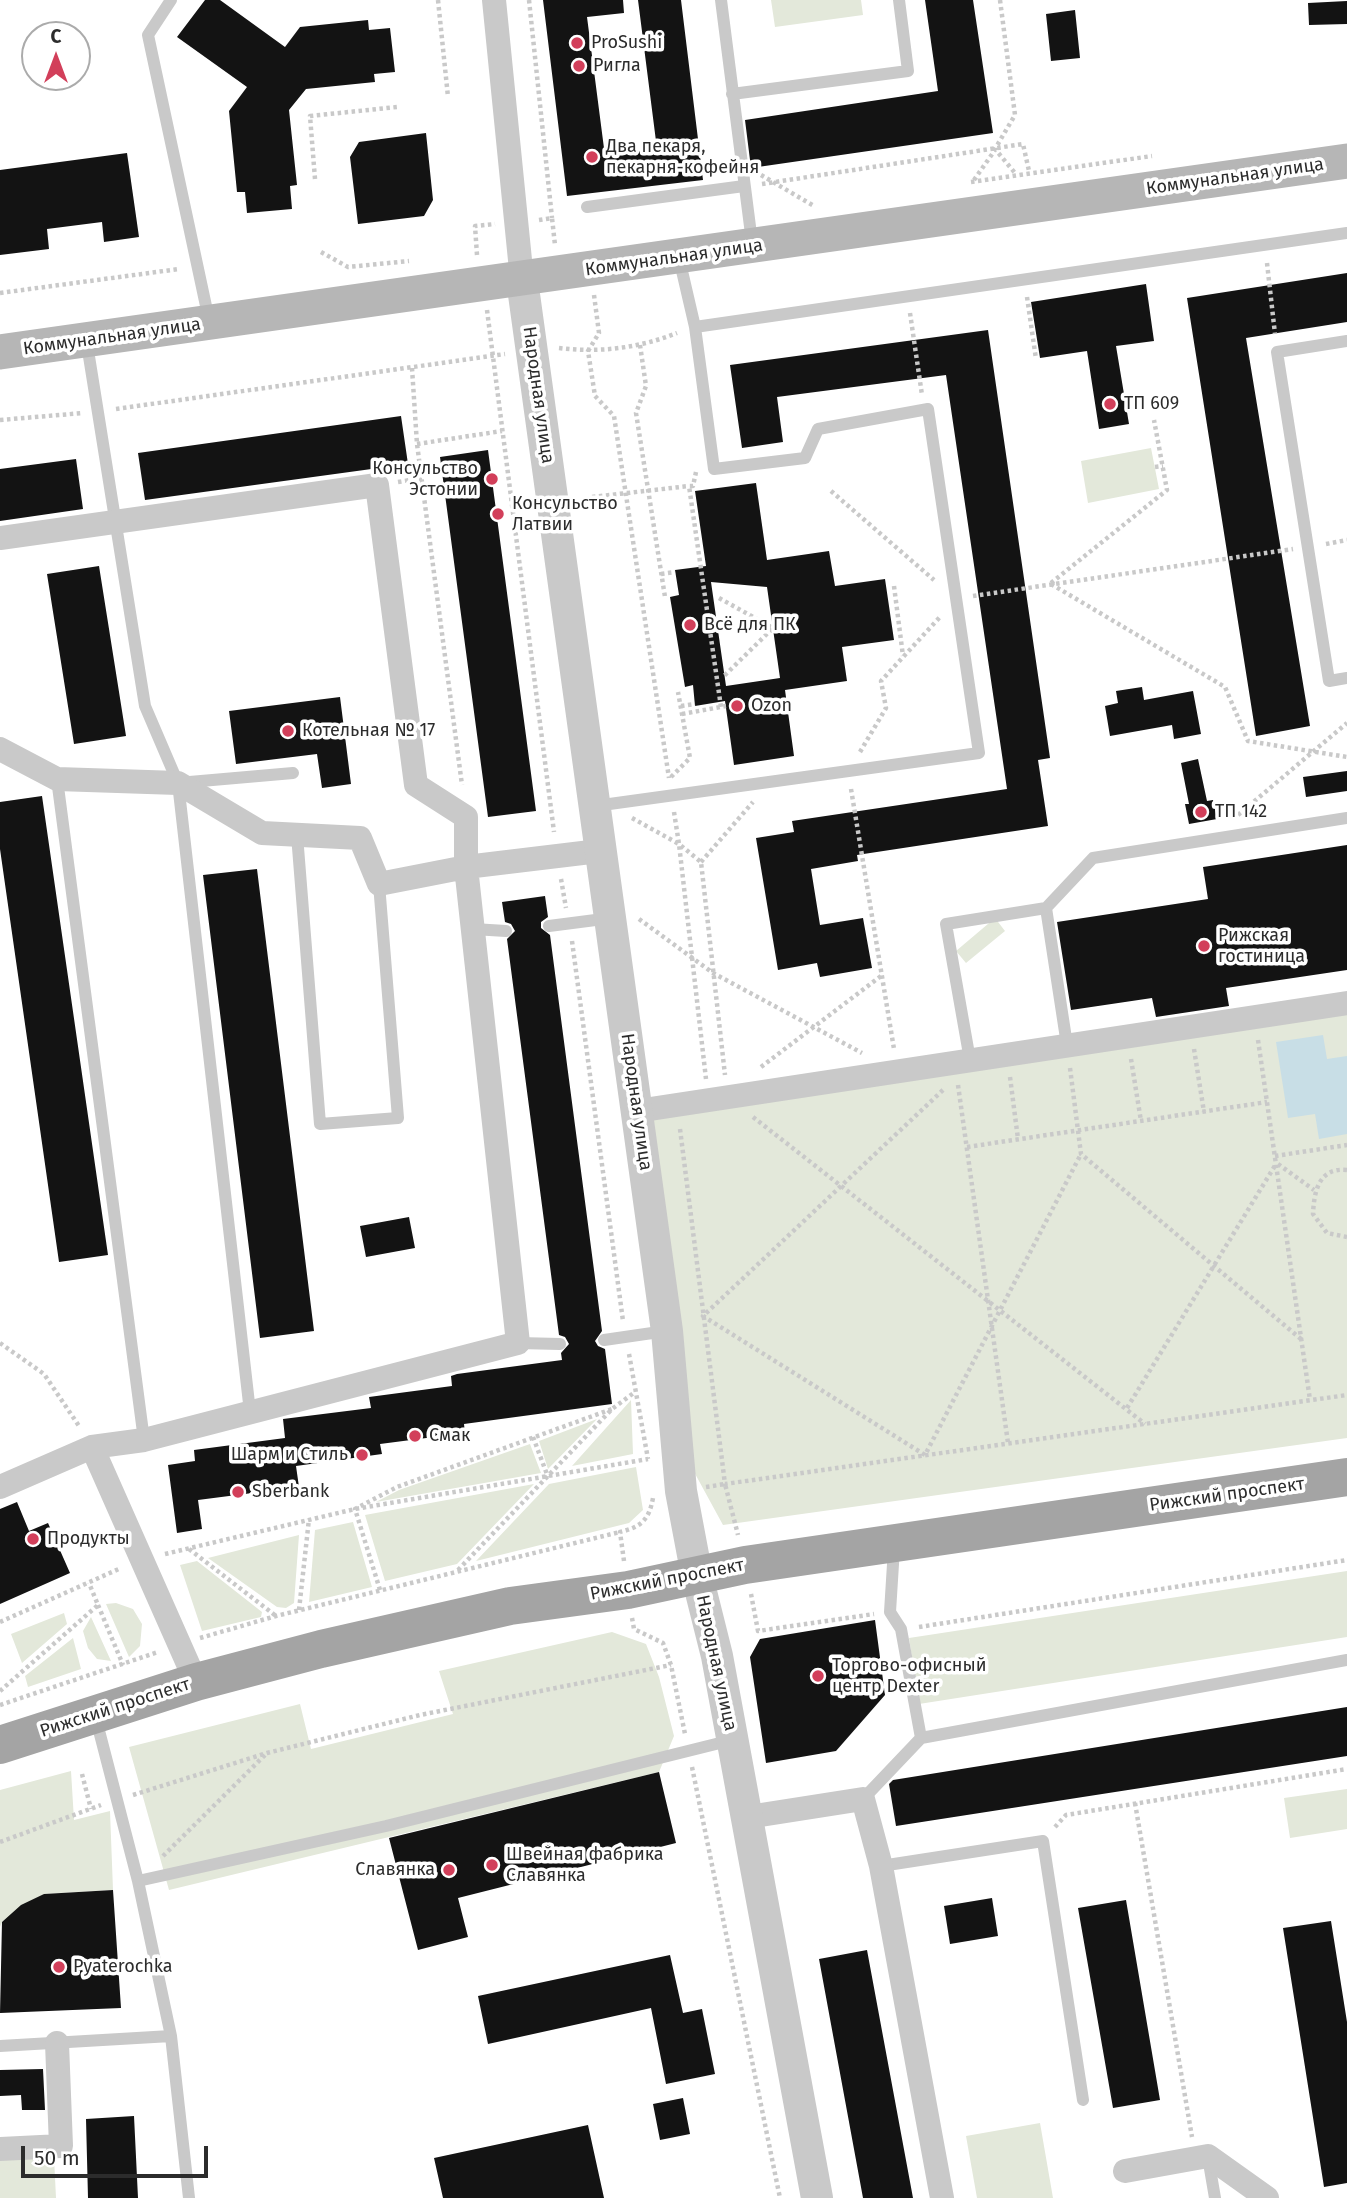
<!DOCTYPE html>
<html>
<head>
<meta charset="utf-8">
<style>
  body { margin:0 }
  #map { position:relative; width:1347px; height:2198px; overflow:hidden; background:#fff; font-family:"Fira Sans",sans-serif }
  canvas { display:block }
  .north { position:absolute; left:21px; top:21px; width:70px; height:70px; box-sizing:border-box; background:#fff; border:2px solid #ababab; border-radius:50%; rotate:0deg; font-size:19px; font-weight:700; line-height:28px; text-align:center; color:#2c2c2c }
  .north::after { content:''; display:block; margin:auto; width:24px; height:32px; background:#d23f5a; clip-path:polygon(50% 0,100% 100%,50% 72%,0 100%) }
  .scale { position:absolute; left:21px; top:2146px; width:187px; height:32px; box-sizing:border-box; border:4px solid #2c2c2c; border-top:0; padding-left:9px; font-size:21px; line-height:24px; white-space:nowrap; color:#2c2c2c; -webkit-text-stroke:5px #fff; paint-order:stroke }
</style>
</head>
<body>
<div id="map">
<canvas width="1347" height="2198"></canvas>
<div class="north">С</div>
<div class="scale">50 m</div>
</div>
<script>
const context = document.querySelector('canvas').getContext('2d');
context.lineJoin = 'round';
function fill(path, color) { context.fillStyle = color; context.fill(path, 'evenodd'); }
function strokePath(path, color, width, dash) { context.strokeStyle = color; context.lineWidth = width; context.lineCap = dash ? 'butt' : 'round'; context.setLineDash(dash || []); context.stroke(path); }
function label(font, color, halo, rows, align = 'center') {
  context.font = font + ' "Fira Sans",sans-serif'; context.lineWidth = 7; context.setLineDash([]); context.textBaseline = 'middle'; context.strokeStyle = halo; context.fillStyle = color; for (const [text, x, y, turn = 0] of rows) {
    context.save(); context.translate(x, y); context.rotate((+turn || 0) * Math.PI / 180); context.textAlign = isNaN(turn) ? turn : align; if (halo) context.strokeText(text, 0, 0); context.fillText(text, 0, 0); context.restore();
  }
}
fill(new Path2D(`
  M771 0H861L863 15 775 27Z
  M1151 448 1159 489 1088 503 1081 461Z
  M995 918 1005 931 966 963 956 951Z
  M1347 1009V1438L723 1525 693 1470 653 1114Z
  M631 1400 633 1454 572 1466Z
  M597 1419 548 1469 539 1441Z
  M530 1444 541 1473 376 1502 399 1490Z
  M636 1467 643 1510 629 1523 476 1561 549 1484Z
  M534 1484 457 1564 385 1581 365 1515Z
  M353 1522 372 1587 309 1602 315 1530Z
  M299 1535 294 1603 286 1608 277 1607 208 1558Z
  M197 1561 262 1612 261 1617 202 1631 180 1565Z
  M1347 1571V1637L919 1704 909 1638Z
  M116 1603 133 1609 142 1624 140 1646 129 1657 106 1604Z
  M64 1613 67 1624 22 1663 11 1634Z
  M91 1617 111 1661 97 1659 88 1648 83 1631Z
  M612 1632 646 1644 659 1677 674 1736 659 1772 169 1890 129 1747 300 1704 311 1749 453 1714 439 1671Z
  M73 1638 81 1669 28 1687 25 1676Z
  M71 1771 74 1820 110 1811 113 1890 44 1894 2 1922 0 1927V1790Z
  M1347 1789V1829L1290 1838 1284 1798Z
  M1040 2123 1053 2198H977L966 2136Z
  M54 2157 56 2198H0V2159Z`), '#e3e8da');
fill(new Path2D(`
  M1323 1035 1327 1059 1347 1056V1134L1319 1139 1315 1114 1288 1118 1276 1042Z`), '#c8dee6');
fill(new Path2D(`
  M205 0H220L285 47 300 27 368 20 369 30 390 28 395 72 374 74 375 82 306 89 289 110 297 185 290 186 292 209 247 213 245 192H237L229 111 247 87 177 37Z
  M543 0H623L624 13 587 17 605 156 657 149 638 0H681L703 180 567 196Z
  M925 0H973L993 133 751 168 745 120 938 91Z
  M1347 1V24L1309 25 1308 3Z
  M1075 10 1080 58 1051 61 1046 14Z
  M426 133 433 200 424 216 358 224 350 157 359 142Z
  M127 153 139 237 104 242 102 222 47 229 49 249 0 255V170Z
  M1347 273V322L1246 338 1310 726 1256 736 1187 298Z
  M1146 284 1154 341 1116 346 1129 424 1099 429 1087 351 1040 358 1031 302Z
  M988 330 1050 758 1038 760 1048 826 857 855 858 861 811 869 820 925 863 918 872 968 820 977 817 963 778 970 756 838 794 832 792 821 1007 789 946 375 777 397 783 442 742 448 730 365Z
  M401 416 408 464 145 500 138 453Z
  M488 450 536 811 488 817 440 457Z
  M76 459 83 509 0 521V469Z
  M756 483 767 560 829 551 835 586 885 579 894 640 842 647 847 681 785 690 794 756 734 765 725 701 695 706 693 685 685 687 670 597 679 595 675 570 706 566 695 491ZM711 582 767 587 780 678 726 686Z
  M99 566 126 736 74 744 47 574Z
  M1142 687 1144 700 1193 691 1201 734 1174 739 1172 725 1110 736 1105 706 1118 703 1116 691Z
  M340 697 351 784 322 788 317 754 236 764 229 711Z
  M1198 759 1207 801 1213 800 1217 819 1189 824 1185 804H1189L1181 763Z
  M1347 771V791L1306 797 1303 777Z
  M42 796 108 1255 59 1262 0 849V802Z
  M1347 845V970L1226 988 1229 1006 1156 1017 1152 998 1071 1010 1057 922 1208 899 1203 867Z
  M257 869 314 1331 260 1338 203 875Z
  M545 896 548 917 541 922V928L550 935 602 1331 595 1341 598 1346 605 1349 612 1404 464 1424 465 1433 380 1444 382 1454 296 1466 299 1487 198 1500 202 1529 177 1533 168 1465 195 1461 194 1450 285 1438 283 1419 371 1408 369 1397 452 1386 451 1376 457 1374 562 1360 561 1353 569 1344 565 1337 559 1335 507 939 515 931 511 924 505 922 502 902Z
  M409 1217 415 1248 366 1257 360 1226Z
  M17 1502 29 1531 48 1523 70 1573 0 1604V1509Z
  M875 1620 885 1695 836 1751 766 1763 750 1657 760 1639Z
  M1347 1707V1756L896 1826 889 1784 893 1780Z
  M659 1772 676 1843 458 1898 468 1937 418 1950 389 1838Z
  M113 1890 121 2008 0 2013 2 1922 21 1905 44 1894Z
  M992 1898 998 1936 950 1944 944 1906Z
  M1126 1900 1160 2100 1113 2108 1078 1908Z
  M1331 1921 1347 2022V2183L1324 2187 1283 1928Z
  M867 1950 913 2198H863L819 1959Z
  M670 1955 683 2013 702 2009 715 2074 666 2084 651 2008 488 2044 478 1996Z
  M43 2069 45 2110H22L21 2095 0 2096V2070Z
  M683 2098 690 2134 660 2140 653 2104Z
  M134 2116 138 2198H88L86 2119Z
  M588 2125 604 2198H443L434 2158Z`), '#131313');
strokePath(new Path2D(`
  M438 0 448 97
  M529 0 552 218
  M1000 0 1015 115 995 149 1015 173
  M761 175 814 206
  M315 179 310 116 397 107
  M974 180 995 150
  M971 182 1152 156
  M762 184 1023 144 1029 171
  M539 220 552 218 555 245
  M321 252 348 267 409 261
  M477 255 475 226 495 224
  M1267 263 1275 334
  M0 293 179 269
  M594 295 599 333 588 351 595 396 614 416 669 778
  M1027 297 1036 359
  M487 310 554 832
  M910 313 922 395
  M640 345 646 386 636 413 665 597
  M559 348C600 353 639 348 677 333
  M412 368 417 444 462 785
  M116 409 505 354
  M0 420 83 413
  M417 444 502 431
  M1155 467 1163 466
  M696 472 693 486H689L721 707
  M398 482 422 478
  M831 491 934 580
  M592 497 689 486
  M1326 544 1347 540
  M661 574 675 572
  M1051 583 1167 490 1154 420
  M1051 584 1225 687 1248 741 1347 757
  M894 586 903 656
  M973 596 1293 549
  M719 598 773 628 724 676
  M681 706 695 704
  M682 714 726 706
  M860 752 886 708 881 681 940 617
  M671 777 690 758 678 692
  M851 789 894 1049
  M674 812 679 844 701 862 725 1075
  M1238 815 1347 723
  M632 818 679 844 706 1079
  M701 862 753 802
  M561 879 566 908
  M639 919 713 973 862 1053
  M572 941 623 1321
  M1258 1040 1310 1400
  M1194 1049 1204 1112
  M1131 1059 1141 1121
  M761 1067 881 976
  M1070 1068 1081 1154 1302 1340
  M1010 1077 1018 1139
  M958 1085 1008 1443
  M943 1090 703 1316 925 1455 1081 1154
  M753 1117 1145 1424
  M680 1129 725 1484 1347 1395
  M967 1147 1267 1102
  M1275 1156 1347 1145
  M1278 1164 1314 1190
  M1347 1170C1318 1167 1314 1193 1313 1214L1327 1233 1347 1237
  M0 1343 44 1374 79 1426
  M629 1354 648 1459
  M1127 1408 1276 1164
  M533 1437 548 1477
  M706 1487 725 1484 738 1535
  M189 1549 276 1616
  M165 1554 355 1509 648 1459
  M624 1561 620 1532C641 1527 649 1520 653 1498
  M458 1570 612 1409 635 1392
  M380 1590 355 1509 397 1487 612 1409
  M751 1594 758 1631 874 1614
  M98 1605 123 1665
  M299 1610 309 1519
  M632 1618 634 1629 663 1643 671 1665 685 1734
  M0 1622 121 1568
  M919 1627 1347 1560
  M200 1638 276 1616 620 1532
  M0 1691 98 1605 89 1583
  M0 1705 158 1652
  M692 1767 780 2198
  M82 1774 91 1809
  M133 1795 267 1753 420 1715 671 1665
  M1135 1803 1192 2137
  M1055 1827 1066 1815 1347 1769
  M0 1842 101 1805
  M163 1856 266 1754`), '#c9c9c9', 4.5, [3.5, 3.5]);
strokePath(new Path2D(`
  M171 0 148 35 209 320
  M721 0 752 242
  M732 94 908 71 899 0
  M587 207 744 186
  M695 327 1347 233
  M1347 341 1277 352 1329 681 1347 678
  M87 344 145 706 178 783
  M57 779 144 1440
  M595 806 979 753 928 409 818 429 805 458 714 469 695 327 679 258
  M297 835 320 1124 398 1118 379 884
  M1046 908 1067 1045
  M549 926 611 918
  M473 929 506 931
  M970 1060 946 924 1046 908 1093 858 1347 818
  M604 1340 666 1331
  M518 1343 560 1344
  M250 1412 178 783 293 773
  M894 1548 890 1612 901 1629 921 1738
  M96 1719 138 1881 171 2036 189 2198
  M863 1799 921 1738 1347 1660
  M881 1866 1043 1841 1083 2100
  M138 1881 386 1826 732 1740
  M0 2046 171 2036
  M1208 2157 1215 2198`), '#c9c9c9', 12);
strokePath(new Path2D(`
  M494 0 522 280
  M0 538 377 485 416 785 466 817V867L379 884 360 838 262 833 178 783 57 779 0 749
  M637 1111 1347 1003
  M92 1447 196 1682
  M0 1487 92 1447 144 1440 518 1343 466 867 599 851
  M748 1817 863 1799 881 1866 942 2198
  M0 2149 61 2146 57 2043
  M1125 2171 1208 2156 1267 2198`), '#c9c9c9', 24);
strokePath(new Path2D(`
  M522 280 667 1331 681 1491 697 1576 717 1656 817 2198`), '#c9c9c9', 32);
strokePath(new Path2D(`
  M0 352 1347 161`), '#b6b6b6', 35);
strokePath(new Path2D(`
  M0 1745 196 1682 321 1649 510 1606 628 1590 745 1565 1347 1477`), '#a4a4a4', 38);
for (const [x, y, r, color] of [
  [577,43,7,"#d23f5a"],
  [579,66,7,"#d23f5a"],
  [592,157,7,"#d23f5a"],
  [1110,404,7,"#d23f5a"],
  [492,479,7,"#d23f5a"],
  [498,514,7,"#d23f5a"],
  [690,625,7,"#d23f5a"],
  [737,706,7,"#d23f5a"],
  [288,731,7,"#d23f5a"],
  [1201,812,7,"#d23f5a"],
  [1204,946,7,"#d23f5a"],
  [415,1436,7,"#d23f5a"],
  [362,1455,7,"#d23f5a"],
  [238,1492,7,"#d23f5a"],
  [33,1539,7,"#d23f5a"],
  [818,1676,7,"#d23f5a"],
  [492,1865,7,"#d23f5a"],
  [449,1870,7,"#d23f5a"],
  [59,1967,7,"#d23f5a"]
]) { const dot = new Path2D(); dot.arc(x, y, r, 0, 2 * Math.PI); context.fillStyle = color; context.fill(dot); strokePath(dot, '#fff', 2.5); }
label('18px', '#2c2c2c', '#fff', [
  ["ProSushi",591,43],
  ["Ригла",593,66],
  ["Два пекаря,",606,147],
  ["пекарня-кофейня",606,168],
  ["ТП 609",1124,404],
  ["Консульство",478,469,"right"],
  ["Эстонии",478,490,"right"],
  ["Консульство",512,504],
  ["Латвии",512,525],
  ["Всё для ПК",704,625],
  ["Ozon",751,706],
  ["Котельная № 17",302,731],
  ["ТП 142",1215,812],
  ["Рижская",1218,936],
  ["гостиница",1218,957],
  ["Смак",429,1436],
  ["Шарм и Стиль",348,1455,"right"],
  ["Sberbank",252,1492],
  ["Продукты",47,1539],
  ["Торгово-офисный",832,1666],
  ["центр Dexter",832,1687],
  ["Швейная фабрика",506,1855],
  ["Славянка",506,1876],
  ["Славянка",435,1870,"right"],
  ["Pyaterochka",73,1967]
], 'left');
label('18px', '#2c2c2c', '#fff', [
  ["Коммунальная улица",1235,177,-8],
  ["Коммунальная улица",674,258,-8],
  ["Коммунальная улица",112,337,-8],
  ["Народная улица",538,395,82],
  ["Народная улица",636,1102,82],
  ["Рижский проспект",1227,1495,-8],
  ["Рижский проспект",667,1580,-11],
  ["Народная улица",716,1663,78],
  ["Рижский проспект",115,1708,-18]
]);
</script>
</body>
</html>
